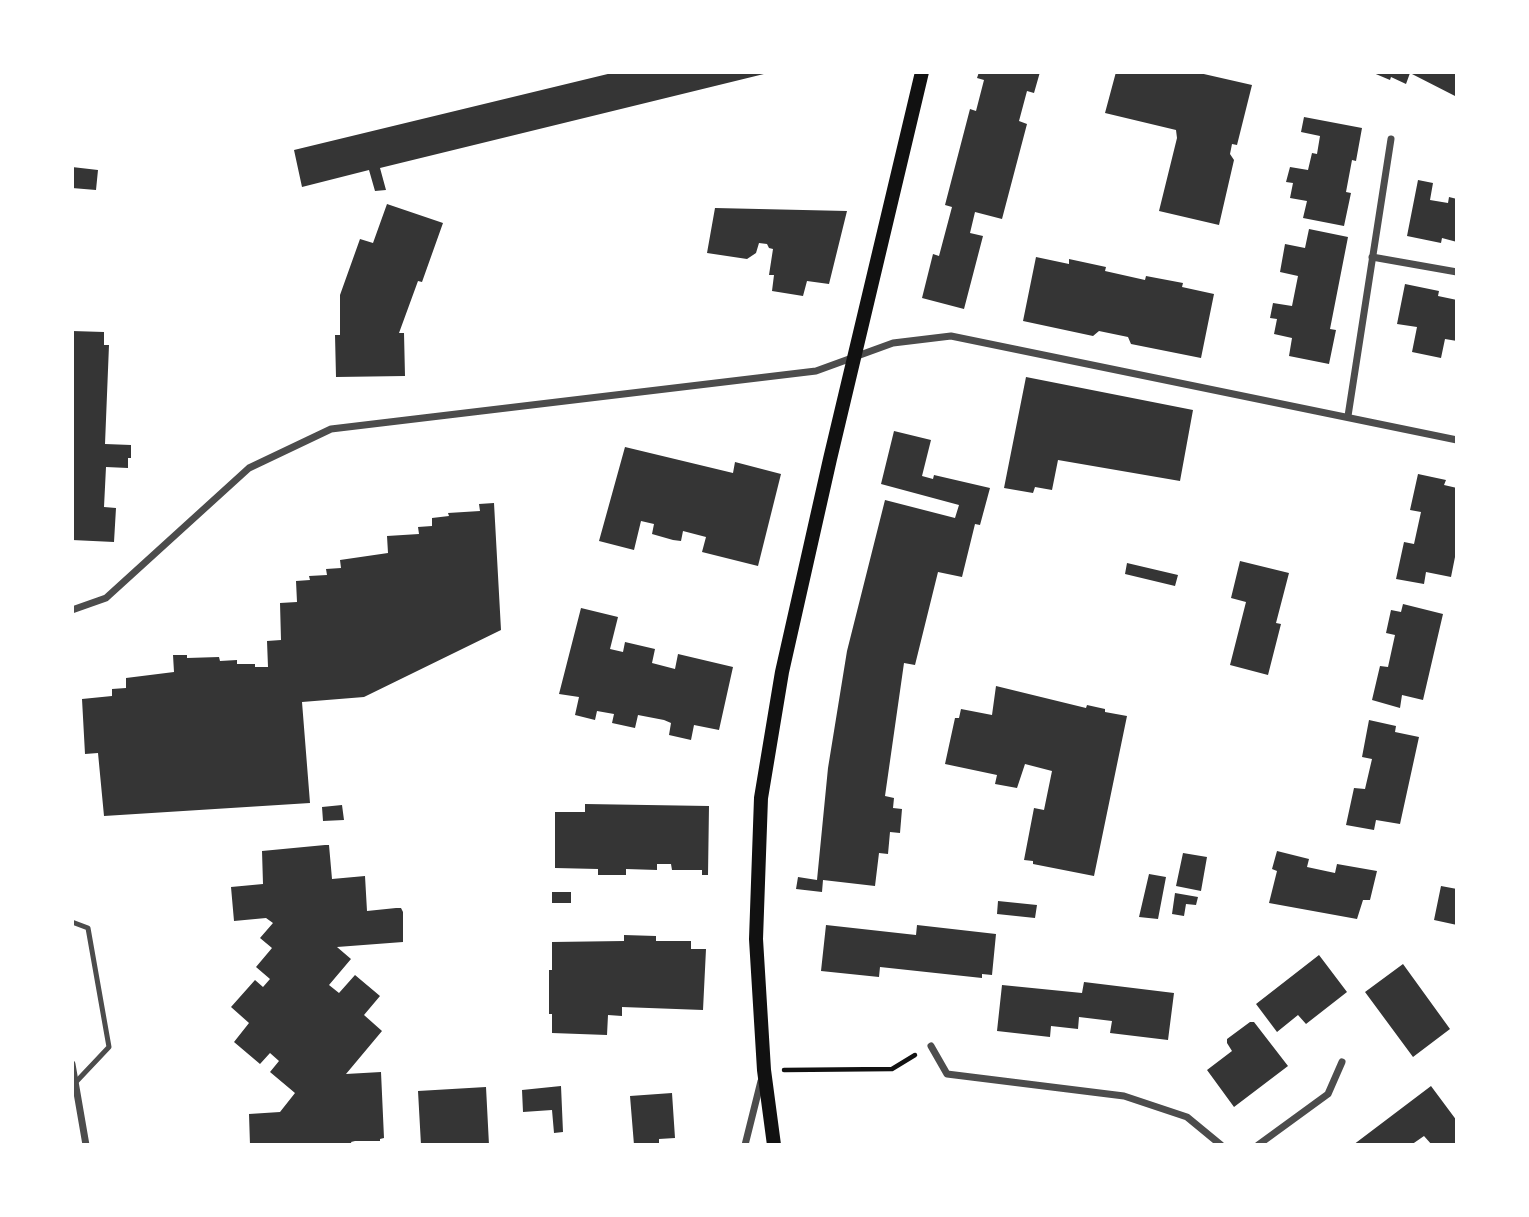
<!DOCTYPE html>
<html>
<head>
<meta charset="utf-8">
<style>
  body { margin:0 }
  #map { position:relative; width:1529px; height:1217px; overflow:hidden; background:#fff; font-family:"Source Sans 3",sans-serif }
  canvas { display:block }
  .frame { position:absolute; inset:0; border:74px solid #fff; pointer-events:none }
</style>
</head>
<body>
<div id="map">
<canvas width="1529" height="1217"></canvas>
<div class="frame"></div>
</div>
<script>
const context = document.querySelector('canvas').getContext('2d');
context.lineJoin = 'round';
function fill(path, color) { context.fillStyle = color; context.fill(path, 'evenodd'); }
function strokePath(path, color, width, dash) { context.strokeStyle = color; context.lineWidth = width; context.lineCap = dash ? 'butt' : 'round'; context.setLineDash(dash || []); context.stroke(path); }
fill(new Path2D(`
  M616 72 768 73 380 168 386 190 375 191 369 170 302 187 294 150Z
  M979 72H1040L1034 93 1027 91 1019 121 1027 124 1002 219 975 212 970 233 983 236 964 309 922 298 933 254 939 256 952 207 945 205 970 109 976 111 984 80 977 78Z
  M1116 72H1195L1252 85 1237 145 1232 144 1230 154 1234 160 1219 225 1159 211 1177 138 1176 130 1105 113Z
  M1371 72H1457V97L1410 73 1406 84 1391 77 1390 80Z
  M1304 117 1362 128 1356 161 1352 160 1346 192 1351 193 1344 226 1303 218 1307 201 1290 198 1293 183 1286 182 1290 167 1308 170 1312 153 1317 154 1320 136 1301 132Z
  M72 167 98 170 96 190 72 188Z
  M1418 180 1433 183 1430 200 1448 203 1449 197 1457 199V242L1442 238 1441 243 1407 236Z
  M387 204 443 223 422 282 418 281 399 333H404L405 376 336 377 335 335H340V295L360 239 373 243Z
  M715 208 847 211 829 284 807 281 803 296 772 291 774 275H769L773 249 769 248 767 244 759 243 756 253 747 259 707 253Z
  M1309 229 1348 237 1330 329 1336 330 1329 364 1289 356 1292 338 1274 334 1277 319 1270 318 1273 303 1292 306 1298 276 1280 272 1285 244 1305 248Z
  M1036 257 1069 264V259L1106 267 1105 271 1145 280 1146 276 1183 283 1182 287 1214 294 1201 358 1131 344 1128 337 1099 331 1093 336 1023 321Z
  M1405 284 1439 291 1438 296 1457 300V341L1445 339 1441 358 1412 352 1417 327 1397 324Z
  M72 331 104 332V345H109L105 444 131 445V458H128V468L106 467 104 507 116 508 114 542 72 540Z
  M1026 377 1193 410 1180 481 1058 460 1052 490 1035 487 1033 493 1004 488Z
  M894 431 931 440 922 476 933 479 934 475 990 488 980 525 975 524 962 577 938 572 915 665 904 663 885 796 894 798 893 808 902 809 900 833 890 832 888 854 879 853 875 886 823 880 822 892 796 889 798 877 817 880 828 768 847 651 885 500 955 518 959 505 881 484Z
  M625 447 733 473 735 462 781 474 758 566 702 552 706 537 683 531 681 541 673 540 652 534 654 524 641 521 634 550 599 541Z
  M1418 474 1446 480 1444 485 1457 488V547L1451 577 1426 572 1424 584 1396 579 1404 542 1414 544 1421 512 1410 510Z
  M494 503 501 630 364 697 302 702 310 803 104 816 98 753 85 754 82 699 112 696V689L126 688V678L174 672 173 655H187V658L219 657 220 661 237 660V664H255V667H268L267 641 281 640 280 603 297 602 296 581 310 580 309 576 327 575 326 569 341 568 340 560 388 553 387 536 419 534 418 527 432 526V518L449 516 448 513 480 511 479 504Z
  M1240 561 1289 573 1276 623 1281 624 1268 675 1230 665 1246 602 1231 598Z
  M1127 563 1178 575 1175 586 1125 574Z
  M1403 604 1443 614 1423 700 1402 695 1400 708 1372 700 1380 666 1388 667 1395 635 1386 633 1391 610 1401 612Z
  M581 608 618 617 610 649 623 652 625 642 655 649 652 663 675 669 678 654 733 667 719 730 694 725 691 740 669 735 671 723 664 720 638 715 635 728 612 723 614 714 597 711 595 720 575 715 579 697 559 694Z
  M996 686 1086 708 1087 705 1105 709V712L1127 716 1094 876 1033 864V861L1024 860 1034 808 1044 810 1052 771 1025 764 1017 788 995 784 997 775 945 764 955 718H959L961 709 992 715Z
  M1369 720 1396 726 1395 732 1419 737 1400 824 1376 820 1374 830 1346 825 1354 788 1365 789 1372 759 1362 757Z
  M585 804 709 806 708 875H702V870H672L671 864H657V870L626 869V875H598V869L555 868V812H585Z
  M342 805 344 820 323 821 322 807Z
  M325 845H329L332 879 365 876 367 911 396 908H401L403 912V942L337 947 351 959 329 985 339 993 355 975 380 996 364 1015 382 1031 346 1074 381 1072 384 1138 380 1139V1141H355L351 1142 352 1145H250L249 1114 280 1112 295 1093 270 1072 279 1061 270 1053 260 1064 234 1042 249 1023 231 1007 255 980 263 987 270 979 256 967 272 948 260 938 273 923 266 918 234 921 231 887 263 884 262 851Z
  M1277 851 1309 859 1307 867 1335 873 1337 864 1377 871 1370 900H1363L1357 919 1269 903 1277 871 1272 869Z
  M1183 853 1207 857 1201 891 1176 886Z
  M1149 874 1166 877 1158 919 1139 917Z
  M1441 886 1457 889V925L1434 920Z
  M552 892H571V903H552Z
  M1175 893 1198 897 1196 905 1186 904 1184 916 1172 914Z
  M998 901 1037 905 1035 918 997 914Z
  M826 925 916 935 917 925 996 934 992 975 982 974V978L880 967 879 977 821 971Z
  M624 935 656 936V941H691V949H706L703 1010 622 1007V1016L608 1015 607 1035 552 1033V1014H549V970H552V942L624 941Z
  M1319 955 1347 992 1306 1024 1298 1015 1277 1032 1256 1004Z
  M1403 964 1450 1029 1413 1057 1365 992Z
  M1084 982 1174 993 1168 1040 1110 1033 1112 1021 1079 1017 1078 1029 1051 1026 1050 1037 997 1031 1002 985 1082 993Z
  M1250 1022H1254L1288 1066 1234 1107 1207 1070 1232 1051 1227 1043V1039Z
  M561 1086 563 1132 554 1133 552 1110 523 1112 522 1090Z
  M1431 1086 1457 1121V1145H1432L1424 1136 1411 1145H1353Z
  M486 1087 489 1145H421L418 1091Z
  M672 1093 675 1138 659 1139V1145H634L630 1096Z`), '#353535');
strokePath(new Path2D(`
  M784 1070 892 1069 915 1055`), '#111', 4.5);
strokePath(new Path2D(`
  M72 922 88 928 109 1047 75 1083`), '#4c4c4c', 5);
strokePath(new Path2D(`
  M1372 257 1457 272
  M1348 416 1391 139
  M72 610 106 598 249 468 331 429 816 371 893 343 951 336 1457 440
  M931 1046 947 1074 1124 1096 1187 1117 1221 1145
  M72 1064 86 1145
  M745 1145 761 1081
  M1258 1145 1328 1094 1342 1062`), '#4c4c4c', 7);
strokePath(new Path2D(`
  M774 1145 764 1070 756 939 761 798 782 672 830 459 922 72`), '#111', 14);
</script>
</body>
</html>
